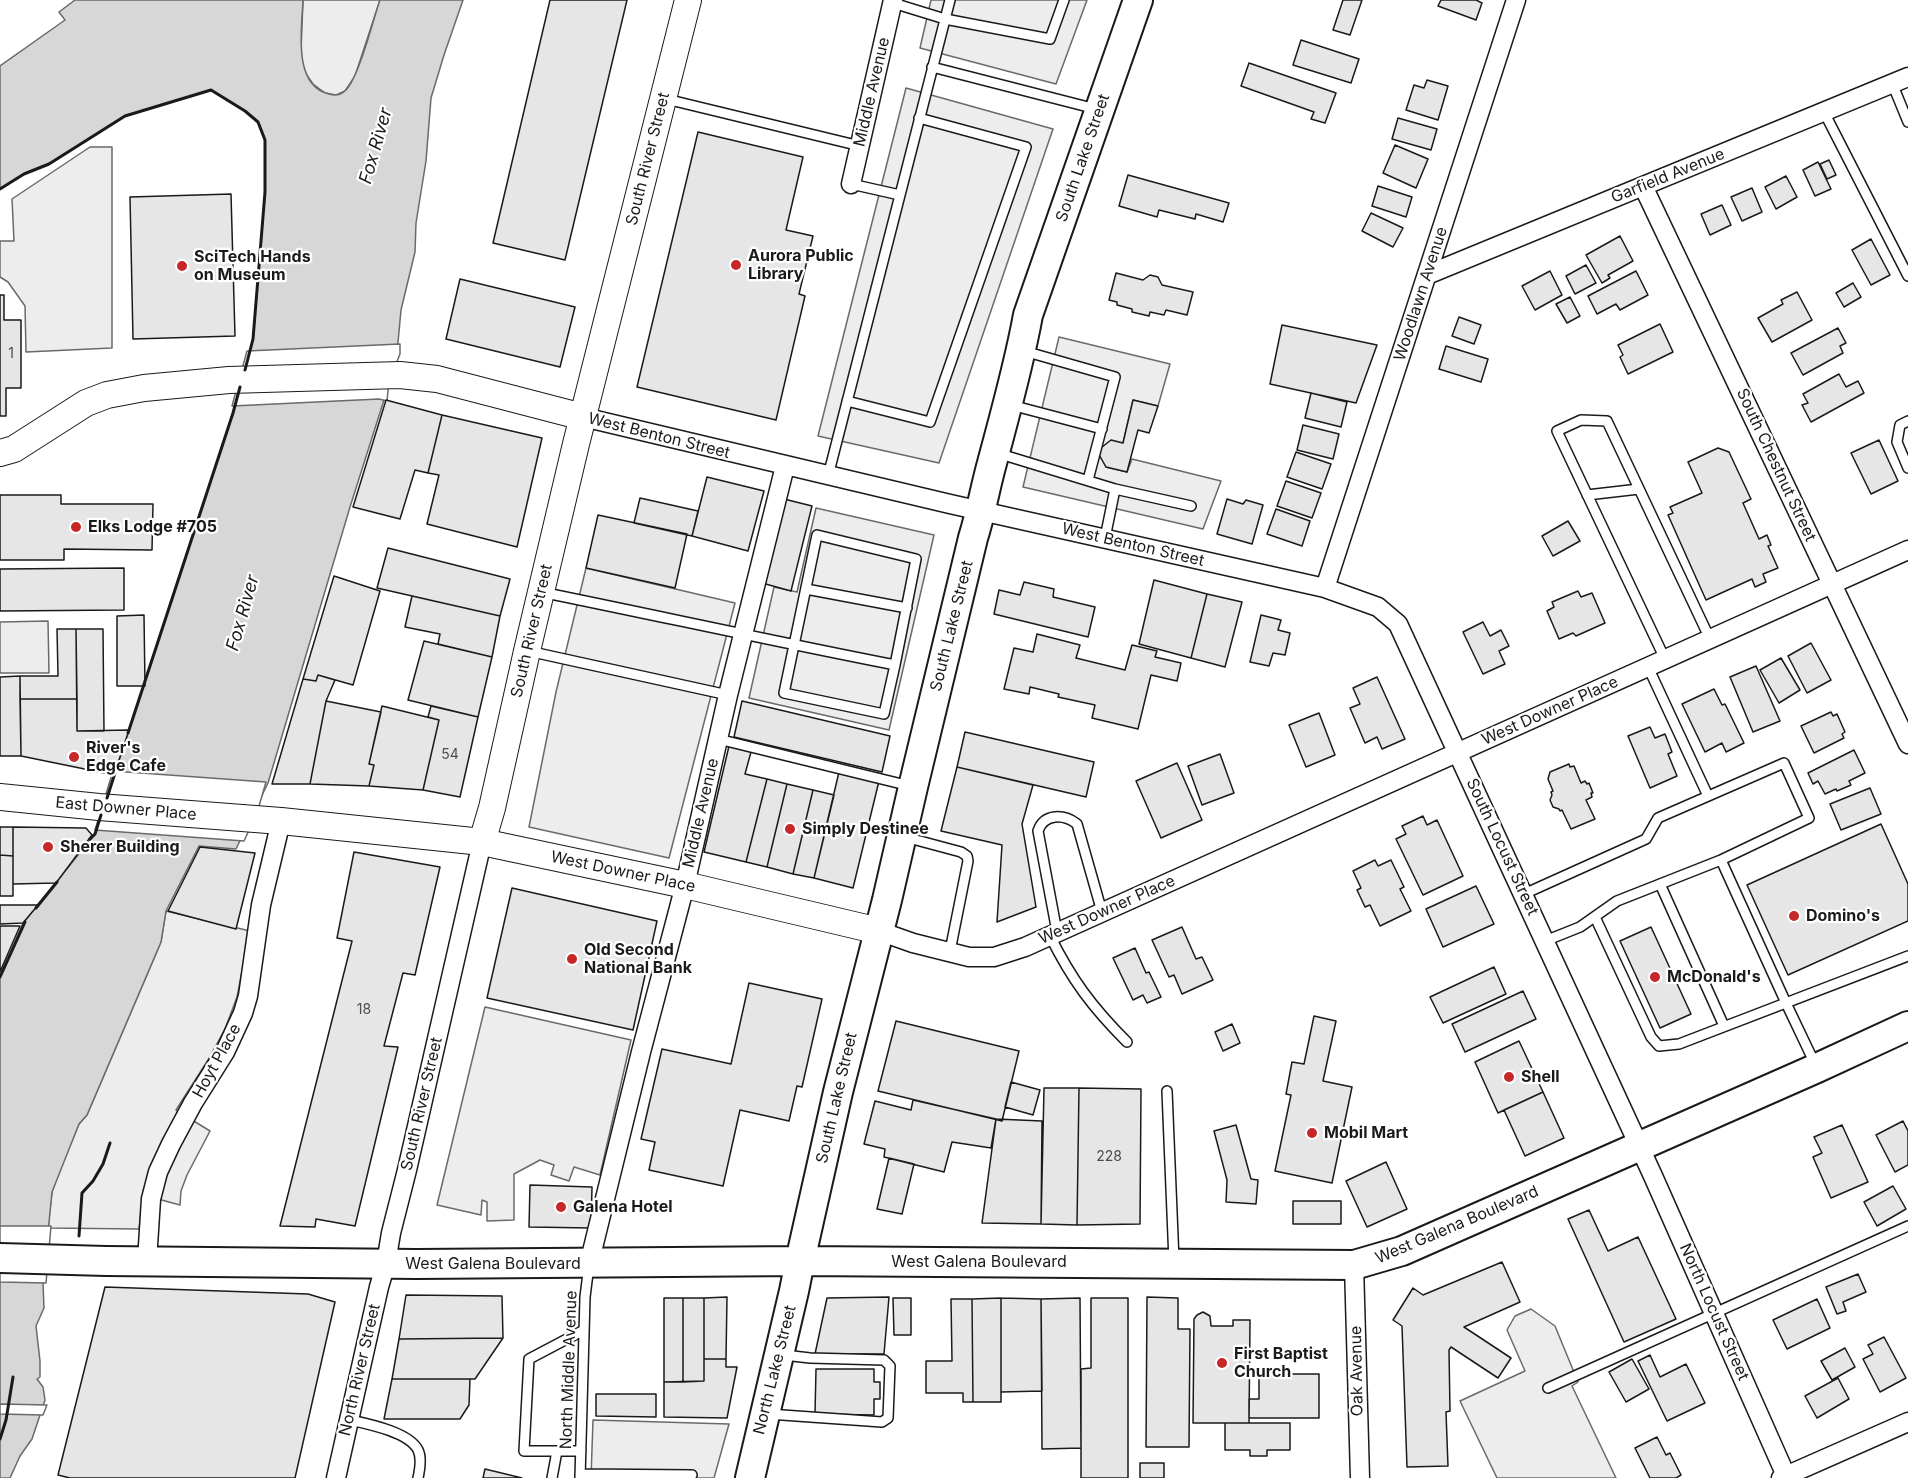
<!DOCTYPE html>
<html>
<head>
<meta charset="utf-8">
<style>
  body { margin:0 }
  canvas { display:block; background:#fff }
</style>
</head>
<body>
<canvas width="1908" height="1478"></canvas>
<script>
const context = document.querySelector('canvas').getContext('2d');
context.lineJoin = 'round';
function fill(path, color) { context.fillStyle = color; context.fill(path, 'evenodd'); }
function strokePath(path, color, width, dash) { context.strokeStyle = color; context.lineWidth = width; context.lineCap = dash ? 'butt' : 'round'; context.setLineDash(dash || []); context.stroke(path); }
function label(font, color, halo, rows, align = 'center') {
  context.font = font + ' Inter,sans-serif'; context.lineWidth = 4.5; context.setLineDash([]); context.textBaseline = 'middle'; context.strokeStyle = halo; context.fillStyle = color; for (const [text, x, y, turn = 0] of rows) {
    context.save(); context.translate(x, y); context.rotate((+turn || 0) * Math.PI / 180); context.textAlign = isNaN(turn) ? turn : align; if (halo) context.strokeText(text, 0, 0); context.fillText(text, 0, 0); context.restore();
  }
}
const built = new Path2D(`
  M303 0H380L355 76 345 91 336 95 325 93 313 84 303 70 301 51Z
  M931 0H1087L1056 84 920 48Z
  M906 88 1053 129 939 463 818 436Z
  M90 147H112V348L26 352 25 306 8 282 0 277V241H14L12 199Z
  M1059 337 1170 364 1158 406 1133 400 1123 443 1098 450 1106 467 1127 472 1132 459 1221 481 1203 529 1023 487Z
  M816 508 934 535 889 730 749 698 774 587 797 592Z
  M586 568 735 603 669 858 529 827 556 692Z
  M48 621 49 673H0V622Z
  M166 911 250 931 237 997 225 1029 208 1060 176 1110 210 1131 187 1175 181 1191 180 1205 143 1195 139 1229 48 1228 52 1192 60 1169 79 1124 87 1115 161 942Z
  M485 1007 631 1040 600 1175 574 1167 569 1181 551 1175 554 1165 540 1160 514 1174V1220L487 1221V1202L482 1200 481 1215 437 1205Z
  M1531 1309 1555 1326 1578 1382 1572 1386 1616 1478H1497L1460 1401 1525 1371 1507 1330 1515 1316Z
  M593 1420 729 1424 714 1478H591Z`);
fill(built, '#ededed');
strokePath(built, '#6a6a6a', 1.5);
const water = new Path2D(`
  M75 0H303C302 28 292 85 329 94 335 96 341 95 346 90 359 77 373 20 380 0H463L444 55 431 98 426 161 416 223 415 252 401 310 397 353 386 381 384 400 350 507 268 783 236 849 199 846 166 911 161 942 87 1115 79 1124 52 1192 43 1283 44 1308 36 1326 40 1361V1377L37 1379 43 1387 45 1400 32 1439 20 1456 10 1478H0V977L23 923 95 834 233 413 253 339 265 192V140L258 122 245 111 211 90 125 116 49 164 24 174 0 189V66L65 20 59 12Z`);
fill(water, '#d7d7d7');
strokePath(water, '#6a6a6a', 1.5);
const pier = new Path2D(`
  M400 344V354L389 381 387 401 379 399 232 406 247 351Z
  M113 771 266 782 257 813 244 841 95 830Z
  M0 1226H51L46 1283 0 1282Z
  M0 1404 47 1405 43 1415 0 1414Z`);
fill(pier, '#fff');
strokePath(pier, '#6a6a6a', 1.5);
const building = new Path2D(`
  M550 0H627L565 260 493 243Z
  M1343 0H1362L1350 35 1333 30Z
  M1441 0H1476L1482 3 1476 20 1438 6Z
  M1301 40 1359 59 1351 83 1293 65Z
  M1249 63 1336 93 1325 123 1311 119 1314 112 1241 86Z
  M1427 80 1448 86 1438 120 1406 110 1414 85 1424 88Z
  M1398 118 1437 129 1431 150 1392 139Z
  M698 132 803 157 786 230 813 236 799 294 805 296 776 420 637 387Z
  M1395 145 1428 159 1416 188 1383 173Z
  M1829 160 1836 175 1827 179 1820 164Z
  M1818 162 1831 189 1815 196 1803 170Z
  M1128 175 1229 203 1223 222 1196 214 1195 219 1159 210 1157 217 1119 206Z
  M1786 176 1797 197 1776 209 1765 187Z
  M1378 186 1412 197 1406 217 1372 206Z
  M1752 188 1762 212 1742 221 1731 197Z
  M231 194 235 336 133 339 130 197Z
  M1722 205 1731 225 1710 235 1701 214Z
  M1371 213 1403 228 1393 247 1362 231Z
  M1620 236 1633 261 1608 275 1610 278 1602 283 1586 255Z
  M1871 239 1890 275 1871 285 1852 250Z
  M1586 265 1596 283 1575 294 1566 276Z
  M1550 271 1562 295 1535 310 1522 286Z
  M1636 271 1648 295 1620 310 1616 304 1597 314 1588 296Z
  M1116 273 1143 280 1150 275 1158 277 1162 285 1193 292 1187 315 1166 310 1164 315 1150 312 1149 316 1132 312V309L1117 305V302L1109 300Z
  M460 279 575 307 560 367 446 339Z
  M1853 283 1861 297 1844 307 1836 293Z
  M1797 292 1812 320 1772 342 1758 318 1783 304 1781 300Z
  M0 295H4V320H21V388H6V416H0Z
  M1570 297 1580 316 1567 323 1556 304Z
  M1459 317 1481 325 1474 344 1452 336Z
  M1660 324 1673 352 1628 374 1620 357 1623 355 1618 345Z
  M1282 325 1377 345 1356 403 1270 384Z
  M1838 328 1846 343 1840 346 1843 353 1803 375 1791 353Z
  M1446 346 1488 359 1481 382 1439 369Z
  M1839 374 1846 387 1858 381 1864 393 1811 422 1802 405 1808 403 1803 394Z
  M1311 393 1347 402 1341 427 1305 418Z
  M386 400 442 415 428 473 415 470 400 519 353 507Z
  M1133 400 1158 406 1149 433 1138 430 1127 472 1106 467 1097 451 1111 440 1123 443Z
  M442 415 542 438 517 547 427 524 439 475 428 473Z
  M1303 425 1339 434 1333 459 1297 450Z
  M1879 440 1898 481 1871 494 1851 453Z
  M1718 448 1729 452 1751 499 1743 503 1759 539 1767 535 1771 545 1768 546 1778 568 1763 574 1766 582 1755 587 1752 579 1706 600 1668 515 1673 513 1670 507 1702 493 1688 462Z
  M1296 452 1331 464 1322 489 1287 477Z
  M707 477 764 491 748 551 692 536Z
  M1286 481 1321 493 1312 518 1277 506Z
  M0 495H61V504H153L152 550 64 549V560H0Z
  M640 498 698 511 692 536 634 523Z
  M784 499 812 506 791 591 762 583Z
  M1227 499 1243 504 1246 500 1263 505 1252 544 1217 534Z
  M1276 509 1310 521 1302 546 1267 534Z
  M598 515 687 534 675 588 586 568Z
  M1568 521 1580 541 1553 556 1542 536Z
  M388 548 510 579 500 616 377 588Z
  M124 568V610L0 611V569Z
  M334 576 380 591 353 685 318 675 316 681 303 679Z
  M1154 580 1207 594 1191 658 1139 644Z
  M1024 582 1054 589 1053 597 1095 607 1088 637 994 614 999 590 1020 595Z
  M1578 591 1581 597 1592 593 1605 623 1576 636 1573 633 1559 639 1547 611 1554 607 1552 602Z
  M1207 594 1242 602 1225 667 1191 658Z
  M412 596 500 616 492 657 438 644 440 634 405 627Z
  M144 615 145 686H117V616Z
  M1261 615 1281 620 1278 630 1290 633 1285 655 1273 653 1269 666 1250 662Z
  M1483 622 1490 636 1501 630 1509 646 1499 651 1505 664 1483 674 1463 632Z
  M57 629H76L77 699H20V676H58Z
  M76 629H103L104 731H77Z
  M1037 634 1080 645 1076 658 1125 670 1132 645 1157 651 1155 657 1181 663 1177 681 1151 675 1138 729 1092 718 1095 705 1058 697 1059 694 1030 687 1029 694 1004 689 1014 648 1033 652Z
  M424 641 492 657 478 717 408 700Z
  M1811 643 1831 680 1807 693 1788 656Z
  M1781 658 1800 690 1779 703 1760 670Z
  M1756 666 1780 721 1753 732 1730 677Z
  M318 675 335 680 326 701 310 784H272L303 679 316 681Z
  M20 676 21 756H0V677Z
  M1377 677 1405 739 1382 749 1377 737 1365 743 1350 708 1360 704 1353 688Z
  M1714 689 1722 705 1725 704 1744 743 1726 752 1722 743 1705 752 1682 704Z
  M20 699H77V731L129 730 114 775 21 756Z
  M326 701 381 712 369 764 374 765 369 786 310 784Z
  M742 701 890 736 882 772 734 737Z
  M382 706 439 720 423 790 369 786 374 765 369 764Z
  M431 706 478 717 460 797 423 790 439 720 428 717Z
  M1831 712 1833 716 1837 714 1845 732 1842 734 1844 738 1814 753 1801 726Z
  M1319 713 1335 755 1306 767 1289 725Z
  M1650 727 1655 738 1665 734 1672 752 1668 754 1677 776 1650 788 1628 736Z
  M965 732 1094 762 1086 797 957 767Z
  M729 746 751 752 745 774 767 779 746 862 704 852Z
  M1854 750 1865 773 1849 781 1851 785 1837 791 1836 789 1825 794 1818 781 1813 784 1808 773Z
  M1220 754 1234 793 1202 805 1188 766Z
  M1177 763 1202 820 1161 838 1136 781Z
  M1569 764 1570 767 1574 766 1581 783 1585 781 1587 784 1589 783 1593 793H1591L1592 797 1586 800 1595 819 1571 829 1562 810 1560 811 1559 809 1553 807 1550 800 1552 795 1551 792 1553 791 1548 779 1550 772Z
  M957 767 1033 785 1022 824 1036 907 997 922 1002 845 941 831Z
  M839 772 879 781 853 888 814 878Z
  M767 779 787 784 767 867 746 862Z
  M787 784 813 790 793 874 767 867Z
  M1870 788 1881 814 1841 830 1830 804Z
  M813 790 834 795 814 878 793 874Z
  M1423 816 1427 825 1437 820 1463 876 1423 895 1396 839 1406 834 1402 826Z
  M1881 824 1908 884V921L1788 975 1747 885Z
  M0 827H13V856L0 855Z
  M13 827 86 828 92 835 56 883 13 884Z
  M200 847 255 853 236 929 168 911Z
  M354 852 440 867 415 975 403 973 384 1046 398 1047 355 1226 316 1219 315 1227 280 1226 352 941 337 938Z
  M0 855 13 856V896H0Z
  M1375 860 1378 866 1391 860 1404 887 1400 889 1411 911 1380 926 1370 905 1365 907 1357 890 1361 888 1353 871Z
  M1476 886 1494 924 1443 947 1426 909Z
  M512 888 657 921 633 1030 487 998Z
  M0 905H38L23 923 0 924Z
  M0 926H20L0 972Z
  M1182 927 1196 959 1202 957 1213 980 1182 994 1174 975 1169 977 1152 940Z
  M1651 927 1691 1014 1660 1028 1620 941Z
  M1135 948 1146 973 1149 972 1161 997 1147 1003 1143 995 1133 1000 1113 958Z
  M1494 967 1506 994 1443 1023 1430 997Z
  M749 983 822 999 802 1087 797 1086 789 1121 740 1110 723 1186 649 1170 655 1142 641 1139 662 1049 731 1064Z
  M1523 991 1536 1019 1465 1052 1452 1024Z
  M1314 1016 1336 1021 1323 1081 1352 1087 1332 1183 1275 1171 1291 1095 1286 1094 1292 1062 1304 1064Z
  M896 1021 1019 1051 1002 1121 878 1091Z
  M1232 1024 1240 1043 1223 1051 1215 1032Z
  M1519 1041 1543 1092 1498 1113 1475 1062Z
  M1011 1082 1040 1090 1033 1115 1005 1107Z
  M1044 1088H1079L1077 1225 1041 1224Z
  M1079 1088 1141 1089 1140 1224 1077 1225Z
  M1543 1092 1564 1138 1525 1156 1504 1110Z
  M913 1100 996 1119 991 1148 952 1142 944 1172 884 1157 885 1149 864 1144 875 1101 911 1110Z
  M996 1119 1042 1121 1041 1224 982 1223Z
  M1903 1121 1908 1131V1165L1895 1172 1876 1135Z
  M1236 1125 1251 1179 1258 1180 1256 1204 1226 1202 1227 1180 1214 1131Z
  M1842 1125 1868 1182 1831 1198 1813 1157 1822 1153 1814 1137Z
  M889 1158 914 1164 902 1214 877 1209Z
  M1386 1162 1407 1209 1367 1227 1346 1181Z
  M530 1185 592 1187 591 1228 529 1227Z
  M1893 1186 1906 1209 1877 1226 1864 1202Z
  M1293 1201H1341V1224H1293Z
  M1589 1210 1608 1251 1638 1237 1676 1319 1624 1342 1568 1219Z
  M1502 1262 1520 1302 1464 1327 1511 1358 1498 1378 1451 1347 1449 1350 1450 1411 1446 1412 1448 1466 1407 1467 1402 1326 1393 1320 1413 1288 1423 1295Z
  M1858 1274 1866 1292 1843 1302 1846 1311 1837 1314 1826 1287Z
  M105 1287 308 1294 335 1302 295 1478H70L58 1475Z
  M406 1295 502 1296 503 1338 399 1339Z
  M727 1297 726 1359H704V1298Z
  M889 1297 884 1354H815L827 1298Z
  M1147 1297 1178 1298V1329H1190L1189 1447H1146Z
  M664 1298H683V1382H664Z
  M683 1298H704V1381L683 1382Z
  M893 1298H911V1335H894Z
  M1001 1298 1041 1299 1042 1391 1001 1392Z
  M1001 1298V1402H973L972 1299Z
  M1080 1298 1081 1448 1042 1449 1041 1299Z
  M1091 1298H1128V1478H1081V1369L1091 1368Z
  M951 1299H972L973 1402H963V1393H926V1361H952Z
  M1817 1299 1830 1328 1787 1349 1773 1320Z
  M1203 1312 1210 1316 1211 1326H1233V1320H1250L1249 1423H1193L1194 1319 1197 1315Z
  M1884 1337 1906 1378 1880 1392 1863 1359 1873 1354 1868 1345Z
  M503 1338 475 1379H392L399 1339Z
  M1845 1348 1855 1367 1832 1380 1821 1361Z
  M1650 1355 1660 1377 1686 1364 1705 1403 1667 1421 1638 1361Z
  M704 1359H726V1367H737L727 1418 664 1417V1382L704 1381Z
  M1632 1359 1649 1389 1626 1402 1609 1372Z
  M816 1369H874V1382H880V1399H874V1415L815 1414Z
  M1259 1374H1319V1418H1249V1399H1259Z
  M1838 1378 1849 1399 1817 1418 1805 1396Z
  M392 1379H470L469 1405 460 1419H384Z
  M596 1394H656V1417L596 1416Z
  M1225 1423H1290V1450H1267V1456H1250V1450H1225Z
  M1657 1437 1666 1455 1670 1453 1681 1475 1676 1478H1650L1635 1448Z
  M1140 1463H1164V1478H1140Z
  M485 1469 522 1478H483Z`);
fill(building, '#e6e6e6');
strokePath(building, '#1a1a1a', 1.5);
const lane = new Path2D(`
  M893 3 945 19 1050 39 1064 0
  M932 67 1096 109
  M1892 83 1908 122
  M666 99 860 146
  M1824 112 1908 276
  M851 184 900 195
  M1024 351 1115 377 1088 480
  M847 401 930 422 1026 147 919 118
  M1011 405 1102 429
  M1908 421 1900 425 1897 442 1908 468
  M997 453 1115 489
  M828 476 950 0
  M1587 495 1639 489
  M1105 538 1115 489 1191 506
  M806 589 907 608
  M541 592C659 616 777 642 895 665L916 559 817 535 784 693 884 714 895 665
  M528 651 728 695
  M1665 659 1557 431 1581 420 1607 421 1710 639
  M1648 667 1708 796
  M718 739 910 786
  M905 837 961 852 967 856 968 861 950 951
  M1660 884 1724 1026
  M1524 894 1646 839 1658 818 1784 763 1809 818 1721 860
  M1595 917 1651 1037 1659 1046 1679 1044 1908 956
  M1057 932 1038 831C1044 813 1064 814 1077 824L1102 912
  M1050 936C1072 980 1092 1007 1127 1042
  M1545 941 1580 927 1617 901 1721 860 1786 1003 1816 1066
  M1167 1091 1174 1261
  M1548 1388 1908 1226
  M768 1414 882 1422 888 1418 890 1366 884 1360 810 1358 784 1355
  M350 1420C368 1424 409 1432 418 1450 422 1458 420 1469 418 1478
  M581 1451H524L529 1359 584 1330
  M580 1474 692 1475
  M552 1478 557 1451
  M580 1478 585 1297 589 1265`);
const street = new Path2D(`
  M851 184 893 0
  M1643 186 1908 744
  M1427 275 1908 77
  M583 417 950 504 1325 588 1378 607 1398 624 1653 1176 1787 1478
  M1325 588 1516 0
  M879 931 913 943 969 957H994L1025 947 1908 550
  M147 1261 151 1199 158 1172 171 1144 193 1103 225 1052 243 1013 248 996 261 905 281 821
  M589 1264 641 1052 685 885 728 695 785 466
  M1354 1265 1360 1478
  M336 1478 379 1287 386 1263 391 1233 407 1170 482 842
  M1781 1478 1908 1422`);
const secondary = new Path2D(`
  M0 453 14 449 86 403 107 395 144 388 229 380 400 375 437 379 583 417
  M0 797 99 807 281 821 482 842 685 885 879 931
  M482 842 492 808 527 651 576 444 688 0`);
const primary = new Path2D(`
  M0 1258 106 1261 417 1264 800 1261 1354 1265 1402 1251 1817 1068 1908 1026
  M750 1478 794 1291 800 1261 838 1092 887 900 913 787 973 538C981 513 985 488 992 463 1005 414 1019 365 1028 315L1138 0`);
strokePath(lane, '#1a1a1a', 12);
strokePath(street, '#1a1a1a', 21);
strokePath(secondary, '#1a1a1a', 28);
strokePath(primary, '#1a1a1a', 32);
strokePath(lane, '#fff', 9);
strokePath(street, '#fff', 18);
strokePath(secondary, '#fff', 26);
strokePath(primary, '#fff', 28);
strokePath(new Path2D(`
  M0 189 24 174 49 164 125 116 211 90 245 111 258 122 265 140V192L253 339 245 370
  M128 733 233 413 240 387
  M107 798 115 773
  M90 839 95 834 101 815
  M36 908 57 882
  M0 977 25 922
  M79 1236 82 1193 93 1181 103 1164 110 1143
  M0 1439 6 1420 13 1377`), '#1a1a1a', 3);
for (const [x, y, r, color] of [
  [736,265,6,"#c62828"],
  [182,266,6,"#c62828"],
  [76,527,6,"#c62828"],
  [74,757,6,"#c62828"],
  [790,829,6,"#c62828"],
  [48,847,6,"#c62828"],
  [1794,916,6,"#c62828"],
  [572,959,6,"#c62828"],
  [1655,977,6,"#c62828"],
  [1509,1077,6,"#c62828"],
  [1312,1133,6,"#c62828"],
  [561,1207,6,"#c62828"],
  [1222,1363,6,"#c62828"]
]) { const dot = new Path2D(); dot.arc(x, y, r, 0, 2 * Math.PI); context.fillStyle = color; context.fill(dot); strokePath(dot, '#fff', 2); }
label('14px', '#4d4d4d', null, [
  ["1",11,354],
  ["54",450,755],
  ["18",364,1010],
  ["228",1109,1157]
]);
label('16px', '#1a1a1a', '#fff', [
  ["Middle Avenue",872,92,-77],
  ["South Lake Street",1083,158,-71],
  ["South River Street",648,159,-76],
  ["Garfield Avenue",1668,176,-22],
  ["Woodlawn Avenue",1421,294,-72],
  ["West Benton Street",659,436,14],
  ["South Chestnut Street",1776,465,65],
  ["West Benton Street",1133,545,13],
  ["South Lake Street",952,626,-76],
  ["South River Street",532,631,-77],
  ["West Downer Place",1550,711,-24],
  ["East Downer Place",126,809,5],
  ["Middle Avenue",701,813,-77],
  ["South Locust Street",1502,847,65],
  ["West Downer Place",623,872,12],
  ["West Downer Place",1107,910,-24],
  ["Hoyt Place",217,1061,-61],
  ["South Lake Street",837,1098,-77],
  ["South River Street",422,1104,-77],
  ["West Galena Boulevard",1457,1225,-23],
  ["West Galena Boulevard",979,1262],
  ["West Galena Boulevard",493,1264],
  ["North Locust Street",1714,1312,66],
  ["North River Street",360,1370,-77],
  ["North Middle Avenue",569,1370,-88],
  ["North Lake Street",775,1370,-76],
  ["Oak Avenue",1357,1371,-91]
]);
label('bold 16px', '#1a1a1a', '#fff', [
  ["Aurora Public",748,256],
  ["Library",748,274],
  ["SciTech Hands",194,257],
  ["on Museum",194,275],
  ["Elks Lodge #705",88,527],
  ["River's",86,748],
  ["Edge Cafe",86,766],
  ["Simply Destinee",802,829],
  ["Sherer Building",60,847],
  ["Domino's",1806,916],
  ["Old Second",584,950],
  ["National Bank",584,968],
  ["McDonald's",1667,977],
  ["Shell",1521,1077],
  ["Mobil Mart",1324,1133],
  ["Galena Hotel",573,1207],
  ["First Baptist",1234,1354],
  ["Church",1234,1372]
], 'left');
label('italic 18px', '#1a1a1a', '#fff', [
  ["Fox River",376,146,-74],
  ["Fox River",243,613,-74]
]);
</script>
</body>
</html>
